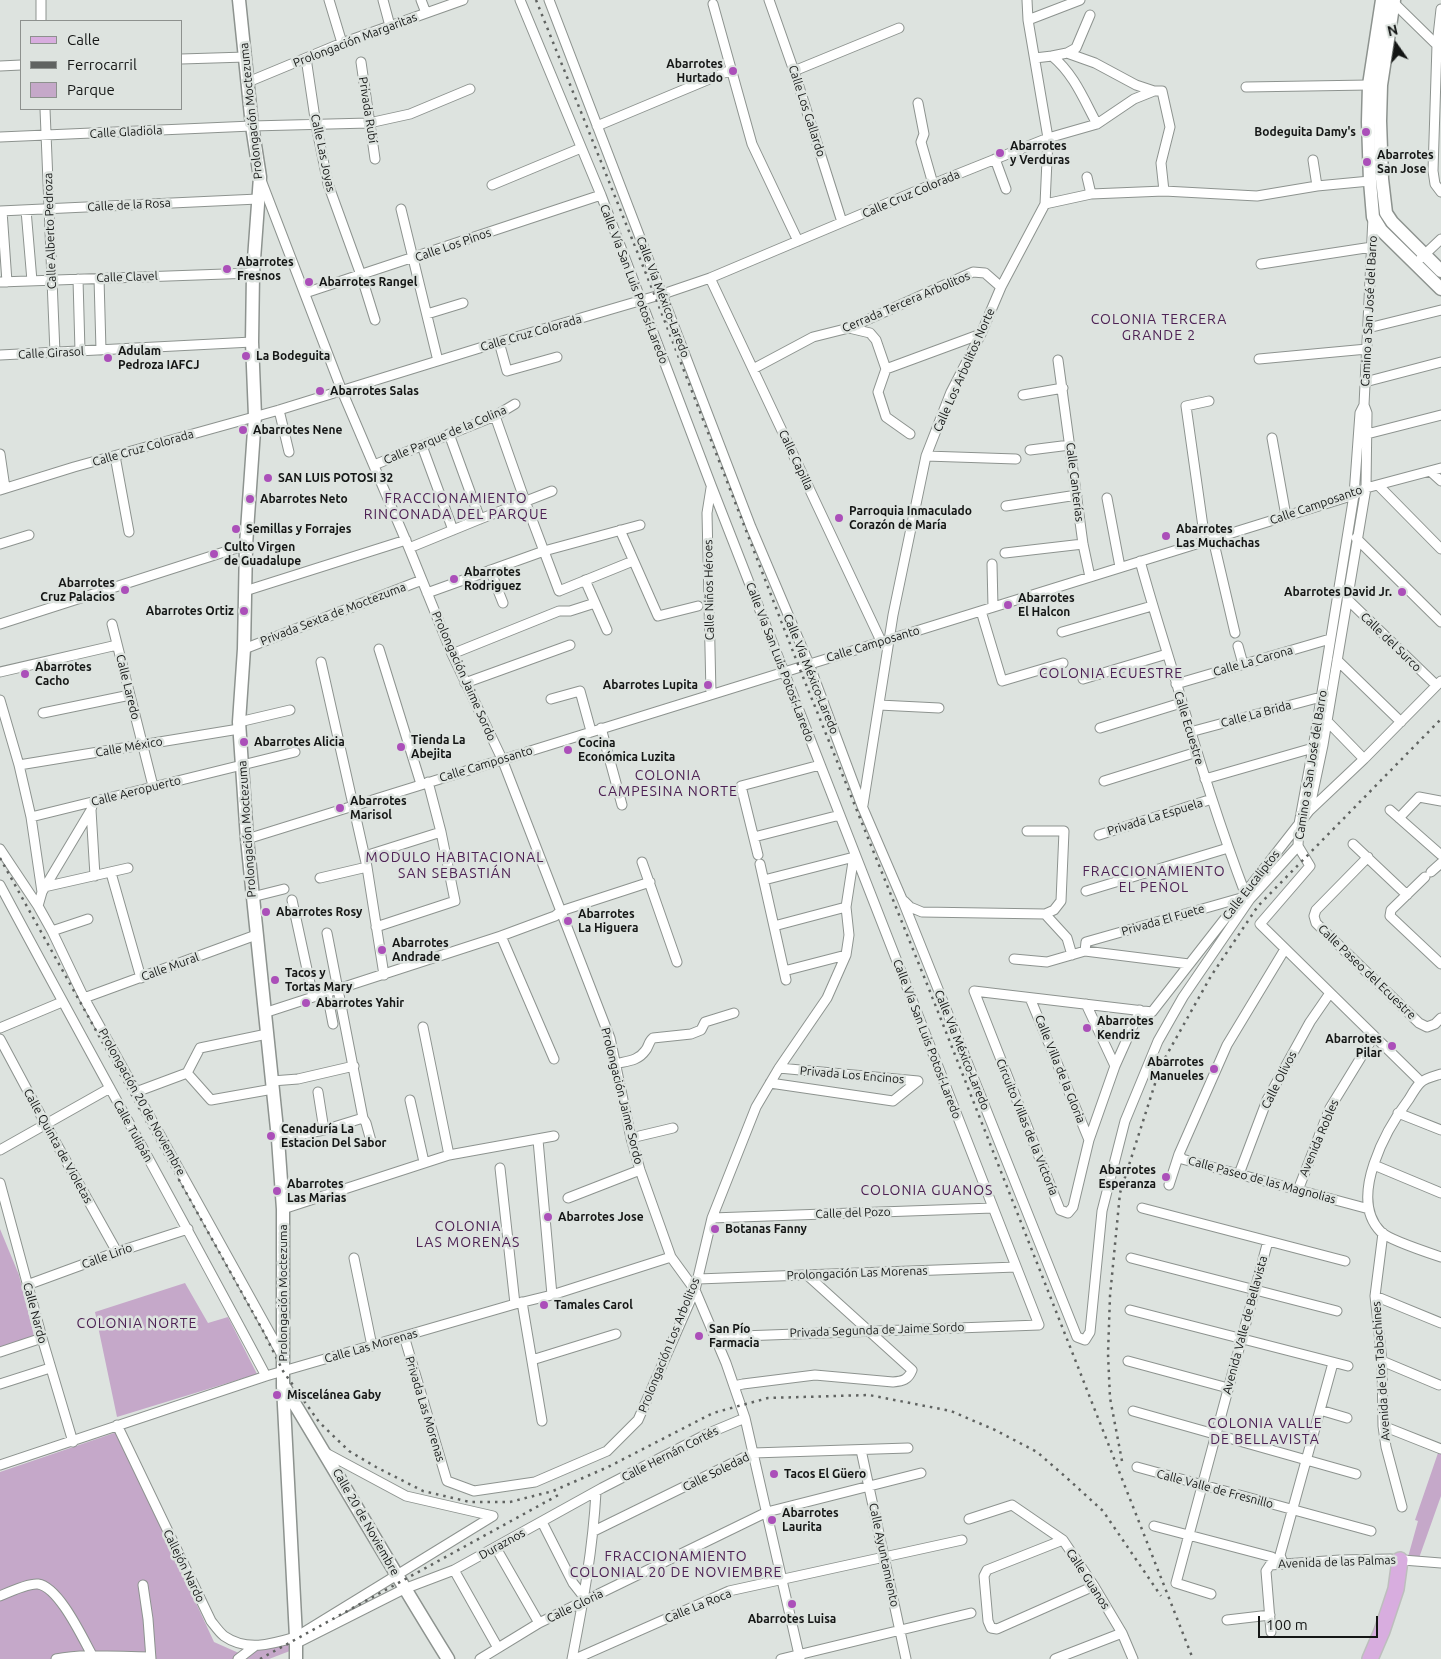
<!DOCTYPE html>
<html>
<head>
<meta charset="utf-8">
<style>
  body { margin:0 }
  #map { position:relative; width:1441px; height:1659px; overflow:hidden; background:#dde3df; font-family:Ubuntu,sans-serif }
  canvas { display:block }
  .legend { position:absolute; left:20px; top:20px; width:162px; height:90px; box-sizing:border-box; background:#dde3df; border:1px solid #8d918e; margin:0; padding:6px 9px; list-style:none; font-size:15px; color:#141615 }
  .legend li { display:flex; align-items:center; gap:10px; height:25px }
  .legend b { width:25px; border:1px solid #8d918e }
  .north { position:absolute; left:1371px; top:20px; width:50px; height:50px; -webkit-text-stroke:4px #dde3df; paint-order:stroke; rotate:347deg; font-size:14px; font-weight:700; line-height:20px; text-align:center; color:#141615 }
  .north::after { content:''; display:block; margin:auto; width:18px; height:22px; background:#141615; clip-path:polygon(50% 0,100% 100%,50% 72%,0 100%) }
  .scale { position:absolute; left:1258px; top:1616px; width:120px; height:22px; box-sizing:border-box; border:2px solid #141615; border-top:0; padding-left:6px; font-size:15px; line-height:18px; white-space:nowrap; color:#141615; -webkit-text-stroke:4px #dde3df; paint-order:stroke }
</style>
</head>
<body>
<div id="map">
<canvas width="1441" height="1659"></canvas>
<ul class="legend">
<li><b style="height:6px;background:#d8addf"></b>Calle</li>
<li><b style="height:6px;background:#606361"></b>Ferrocarril</li>
<li><b style="height:14px;background:#c5a8c9"></b>Parque</li>
</ul>
<div class="north">N</div>
<div class="scale">100 m</div>
</div>
<script>
const context = document.querySelector('canvas').getContext('2d');
context.lineJoin = 'round';
function fill(path, color) { context.fillStyle = color; context.fill(path, 'evenodd'); }
function strokePath(path, color, width, dash) { context.strokeStyle = color; context.lineWidth = width; context.lineCap = dash ? 'butt' : 'round'; context.setLineDash(dash || []); context.stroke(path); }
function label(font, color, halo, rows, align = 'center') {
  context.font = font + ' Ubuntu,sans-serif'; context.lineWidth = 5; context.setLineDash([]); context.textBaseline = 'middle'; context.strokeStyle = halo; context.fillStyle = color; for (const [text, x, y, turn = 0] of rows) {
    context.save(); context.translate(x, y); context.rotate((+turn || 0) * Math.PI / 180); context.textAlign = isNaN(turn) ? turn : align; if (halo) context.strokeText(text, 0, 0); context.fillText(text, 0, 0); context.restore();
  }
}
fill(new Path2D(`
  M0 1229 19 1275 34 1336 0 1349Z
  M185 1283 208 1323 228 1317 257 1374 117 1417 95 1312Z
  M117 1432 214 1642 241 1654 292 1639 295 1649 269 1659H0V1472Z
  M1438 1453 1441 1454V1496L1419 1558 1408 1557 1418 1521 1415 1520Z`), '#c5a8c9');
const street = new Path2D(`
  M41 0V21
  M329 0 342 43
  M383 0 390 26
  M421 0 426 13
  M520 0 601 195 711 485 1039 1325 715 1337
  M549 0 751 527 809 664 862 806 902 899 1077 1337 1085 1340 1090 1332 1102 1211 1125 1121 1158 1041 1183 997 1250 899 1298 846 1299 824 1313 748 1354 495 1360 413 1364 405 1373 217
  M769 0 794 71 842 222
  M1394 3 1438 46
  M713 4 752 144 798 241
  M1441 9 1437 45 1433 171 1435 184 1441 192
  M1028 20 1080 0
  M1067 53 1076 48 1090 15
  M1052 56 1067 53 1095 63 1136 85 1154 91
  M306 58 316 125 328 184 361 275 375 320
  M1035 58 1052 56C1074 74 1084 100 1097 124
  M181 59 246 57
  M361 62 375 159
  M0 66 21 65
  M794 71 899 28
  M248 82 342 43 463 0
  M1246 87 1369 85
  M918 103 924 134 921 142 933 184
  M45 109 55 353
  M597 126 731 70
  M0 137 252 126 369 123 410 114 470 89
  M995 159 1006 189
  M1313 160 1317 186
  M1087 177 1091 194
  M261 180 342 391 409 548 452 654 502 759 610 1038 631 1138 640 1170 671 1257 695 1290 726 1363 745 1418 800 1659
  M492 185 581 148
  M1045 204 1091 194 1164 191 1257 196 1317 186 1370 181
  M401 209 438 361
  M26 210 32 281
  M0 211 258 199
  M2 211 7 282
  M1421 258 1441 239
  M1261 264 1372 247
  M99 278 101 350
  M710 278 881 641
  M78 279 80 351
  M0 282 253 273
  M305 293 601 195
  M427 314 463 303
  M849 328 870 333 876 340 886 369 878 392 886 417 910 434
  M1368 328 1441 310
  M499 342 507 371 557 357
  M0 355 252 342
  M1259 359 1367 349
  M1058 360 1083 544 1090 577
  M753 369 813 337 849 328 973 272 985 273 1001 287
  M886 369 981 334
  M1365 382 1441 362
  M1023 395 1063 388
  M279 410 289 452
  M495 416 525 501 559 591 633 561
  M449 434 480 519
  M1367 434 1441 415
  M1272 438 1286 516
  M422 446 453 530
  M1030 450 1070 445
  M0 454 5 488
  M115 456 129 532
  M926 456 1016 459
  M374 465 495 416 515 404
  M1430 471 1441 481
  M1378 485 1441 549
  M711 488 707 513 711 694
  M0 490 74 467 279 410 499 342 663 294 710 278 933 184 1048 138 1097 124 1134 99 1154 91H1162L1170 127 1161 163 1164 191
  M1107 498 1120 567
  M1006 506 1077 495
  M620 530 658 616 698 606
  M1356 538 1441 622
  M1213 539 1235 633
  M1205 541 1186 406 1209 401
  M0 544 29 535
  M409 548 480 519 552 491
  M1005 553 1083 544
  M1140 561C1151 601 1163 639 1175 678 1196 751 1218 822 1245 893
  M992 564 993 607
  M490 570 503 603
  M585 580 607 630
  M245 591 406 540
  M427 593 544 551 640 525
  M1347 599 1436 685
  M981 611 1002 681 1063 663
  M0 624 246 545
  M112 624 153 786
  M1062 632 1152 606
  M1238 646 1243 664
  M244 649 422 580
  M379 649 421 784
  M452 654 559 611H570L595 603
  M1337 660 1401 722
  M321 662 367 867 384 975
  M0 672 117 645
  M1083 679 1167 654
  M465 683 570 645
  M1176 684 1330 639
  M551 699 580 691 591 731
  M0 700 19 765 31 817 42 892 38 906
  M879 705 939 708
  M43 713 130 695
  M1327 721 1364 759
  M239 722 290 710
  M601 728 622 805
  M1100 728 1181 703
  M1190 732 1321 697
  M19 765 239 729
  M1205 779 1313 748
  M1104 781 1197 752
  M863 805 893 615 926 456 951 392 981 334 1001 287 1045 204 1048 138 1028 20 1027 0
  M91 810 95 876
  M1390 810 1441 855
  M1309 811 1323 745 1366 488 1367 413 1364 405
  M31 817 295 752
  M1399 818 1419 797 1441 801
  M1099 835 1212 799
  M754 837 840 815
  M247 839 1354 495 1366 488 1441 468
  M1353 844 1407 895
  M1298 846 1310 866 1260 924 1421 1082
  M0 849 38 906 52 931 84 998 282 1355
  M758 855 741 786 820 765
  M365 856 441 832
  M1368 857 1316 910 1314 916 1316 923 1419 1023 1427 1027 1435 1024 1441 1018
  M642 862 677 962
  M760 864 786 980
  M1431 872 1441 863
  M111 873 141 978
  M1425 877 1391 910 1390 916 1441 964
  M320 878 367 867
  M764 880 854 857
  M0 885C88 1050 179 1212 266 1376
  M44 887 128 868
  M1086 891 1228 848
  M42 892 91 810 93 802
  M252 897 284 889
  M292 900 313 997
  M904 901 910 907 922 912 1045 914 1054 910 1061 901 1064 831H1027
  M1045 914 1067 938 1072 955
  M774 926 846 907
  M376 927 455 901 441 832 428 782
  M52 931 88 919
  M327 933 363 1118 366 1123 371 1141
  M501 936 554 1059
  M1285 949 1227 1045 1179 1154 1182 1159 1369 1209
  M1085 951 1086 942 1241 898
  M1014 959 1047 962 1085 951 1189 964
  M784 971 846 955
  M327 993 333 1024
  M84 998 256 935
  M1030 998 1089 1140
  M1086 1004 1115 1066
  M1140 1010 1115 1066 1089 1140 1073 1207 1068 1213 1060 1210 974 991 1152 1012 1309 811 1364 759 1441 681
  M264 1013 501 936 555 916 561 911 650 882
  M423 1027 449 1155
  M0 1028 62 1002
  M0 1039 46 1125 117 1252
  M615 1064C627 1061 638 1061 645 1051 649 1047 648 1042 653 1038L691 1034 701 1030 705 1022 734 1013
  M779 1068 918 1081
  M187 1073 211 1100 273 1089
  M1441 1074C1435 1076 1425 1078 1420 1083 1416 1087 1412 1094 1409 1099 1387 1128 1347 1198 1381 1232 1388 1239 1429 1253 1441 1257
  M272 1081 298 1079 354 1066
  M770 1083 893 1101 918 1081
  M136 1092 187 1073 200 1048 267 1034
  M318 1092 324 1130
  M410 1100 424 1162
  M1398 1113 1441 1130
  M631 1138 673 1128
  M278 1139 324 1130 363 1118
  M538 1140 552 1295
  M0 1150 110 1088
  M1374 1165 1441 1193
  M500 1168 515 1304
  M1239 1174 1267 1100 1310 1022 1330 993
  M0 1183 42 1338 73 1442
  M1169 1185 1179 1154
  M1298 1190 1330 1108 1374 1036
  M568 1198 640 1170
  M1142 1208 1345 1261
  M283 1209 449 1155 554 1136
  M712 1218 993 1208
  M1383 1233 1375 1296 1382 1361 1383 1426 1386 1447 1402 1507
  M354 1258 372 1346
  M1131 1258 1337 1311
  M698 1279 1016 1267
  M27 1285 117 1252 188 1229
  M1375 1296 1441 1323
  M522 1302 542 1421
  M1130 1310 1348 1366
  M404 1336 447 1481 474 1491 535 1482 607 1451 638 1420 695 1290 712 1218 756 1107 779 1068 827 998 846 955 849 935 846 907 854 855
  M0 1352 42 1338
  M532 1360 616 1334
  M1128 1361 1228 1388
  M1382 1361 1439 1385
  M0 1384 50 1368
  M734 1386 743 1384 815 1375 893 1382C903 1381 908 1380 912 1370L807 1275
  M1320 1410 1347 1418
  M1133 1411 1356 1474
  M117 1425 211 1621C215 1626 219 1632 224 1636 247 1652 272 1644 296 1637L493 1516
  M1383 1426 1441 1449
  M861 1450 906 1659
  M324 1452 406 1496 493 1516
  M0 1465 266 1376 515 1304 552 1295 671 1257
  M1137 1467 1371 1531
  M969 1519 1012 1505 1063 1540 1094 1586 1122 1633 1133 1659
  M542 1522 573 1583 584 1597
  M1154 1526 1272 1557 1277 1564
  M594 1531 753 1453 908 1448
  M1063 1540 987 1570 984 1576 988 1621 991 1628 997 1629 1094 1586
  M496 1548 539 1623
  M1283 1563 1280 1555 1333 1363
  M454 1570 498 1648
  M143 1585 148 1619 151 1659
  M1211 1594 1176 1583 1268 1241
  M0 1596C9 1592 28 1583 38 1584 59 1587 82 1637 92 1655
  M1227 1620 1270 1615
  M1271 1632 1266 1571 1270 1565 1340 1560 1390 1559 1441 1563
  M295 1644 404 1589 454 1570 602 1488 709 1433 745 1418
  M56 1659C87 1653 118 1657 150 1657
  M238 1659 255 1646
  M480 1659 539 1623 767 1512 921 1473
  M572 1659C583 1603 593 1548 596 1492
  M575 1659 729 1591 962 1540
  M781 1659 971 1613
  M1055 1659 1122 1633`);
const secondary = new Path2D(`
  M239 0 252 126 260 177 253 273 252 342 255 416 246 545 244 649 239 722 247 839 278 1139 283 1209V1386L296 1637V1659
  M1382 0 1369 85 1368 122 1370 181 1373 217 1381 230 1441 289
  M1394 0 1381 85 1380 121 1382 179 1386 213 1392 222 1441 271
  M285 1388C340 1478 392 1569 448 1659`);
const primary = new Path2D(`
  M1370 1659 1382 1631 1396 1589 1400 1560`);
strokePath(street, '#8d938f', 11);
strokePath(secondary, '#8d938f', 15);
strokePath(primary, '#bdbebd', 18);
strokePath(street, '#fff', 9);
strokePath(secondary, '#fff', 12);
strokePath(primary, '#d8addf', 15);
strokePath(new Path2D(`
  M536 0 655 296 799 667 933 999 1193 1659
  M0 858 262 1329 283 1371 319 1422 349 1451 376 1467 423 1491 470 1502H510L553 1491 608 1467 713 1413 768 1398 869 1395 951 1411 995 1430 1037 1452 1068 1479 1103 1511 1161 1596
  M1122 1461 1110 1398 1108 1354 1110 1296 1120 1193 1161 1065 1211 976 1258 906 1441 719
  M260 1659 562 1493`), '#606361', 2.5, [2.5, 5]);
for (const [x, y, r, color] of [
  [733,71,5,"#ab4fb9"],
  [1366,132,5,"#ab4fb9"],
  [1000,153,5,"#ab4fb9"],
  [1367,162,5,"#ab4fb9"],
  [227,269,5,"#ab4fb9"],
  [309,282,5,"#ab4fb9"],
  [246,356,5,"#ab4fb9"],
  [108,358,5,"#ab4fb9"],
  [320,391,5,"#ab4fb9"],
  [243,430,5,"#ab4fb9"],
  [268,478,5,"#ab4fb9"],
  [250,499,5,"#ab4fb9"],
  [839,518,5,"#ab4fb9"],
  [236,529,5,"#ab4fb9"],
  [1166,536,5,"#ab4fb9"],
  [214,554,5,"#ab4fb9"],
  [454,579,5,"#ab4fb9"],
  [125,590,5,"#ab4fb9"],
  [1402,592,5,"#ab4fb9"],
  [1008,605,5,"#ab4fb9"],
  [244,611,5,"#ab4fb9"],
  [25,674,5,"#ab4fb9"],
  [708,685,5,"#ab4fb9"],
  [244,742,5,"#ab4fb9"],
  [401,747,5,"#ab4fb9"],
  [568,750,5,"#ab4fb9"],
  [340,808,5,"#ab4fb9"],
  [266,912,5,"#ab4fb9"],
  [568,921,5,"#ab4fb9"],
  [382,950,5,"#ab4fb9"],
  [275,980,5,"#ab4fb9"],
  [306,1003,5,"#ab4fb9"],
  [1087,1028,5,"#ab4fb9"],
  [1392,1046,5,"#ab4fb9"],
  [1214,1069,5,"#ab4fb9"],
  [271,1136,5,"#ab4fb9"],
  [1166,1177,5,"#ab4fb9"],
  [277,1191,5,"#ab4fb9"],
  [548,1217,5,"#ab4fb9"],
  [715,1229,5,"#ab4fb9"],
  [544,1305,5,"#ab4fb9"],
  [699,1336,5,"#ab4fb9"],
  [277,1395,5,"#ab4fb9"],
  [774,1474,5,"#ab4fb9"],
  [772,1520,5,"#ab4fb9"],
  [792,1604,5,"#ab4fb9"]
]) { const dot = new Path2D(); dot.arc(x, y, r, 0, 2 * Math.PI); context.fillStyle = color; context.fill(dot); strokePath(dot, '#dde3df', 2); }
label('12px', '#141615', '#dde3df', [
  ["Prolongación Margaritas",355,40,-21],
  ["Privada Rubí",368,110,81],
  ["Prolongación Moctezuma",251,111,-96],
  ["Calle Los Gallardo",807,111,72],
  ["Calle Gladiola",126,132,-3],
  ["Calle Las Joyas",323,153,78],
  ["Calle Cruz Colorada",911,194,-23],
  ["Calle de la Rosa",129,205,-3],
  ["Calle Alberto Pedroza",50,231,-92],
  ["Calle Los Pinos",453,245,-19],
  ["Calle Clavel",127,277,-2],
  ["Calle Vía San Luis Potosí-Laredo",634,284,69],
  ["Calle Vía México-Laredo",663,297,69],
  ["Cerrada Tercera Arbolitos",906,302,-23],
  ["Camino a San José del Barro",1369,311,-87],
  ["Calle Cruz Colorada",531,333,-16],
  ["Calle Girasol",51,353,-3],
  ["Calle Los Arbolitos Norte",964,370,-66],
  ["Calle Parque de la Colina",445,435,-23],
  ["Calle Cruz Colorada",143,448,-16],
  ["Calle Capilla",796,460,65],
  ["Calle Canterías",1075,482,83],
  ["Calle Camposanto",1316,505,-19],
  ["Calle Niños Héroes",709,590,-91],
  ["Privada Sexta de Moctezuma",333,614,-21],
  ["Calle del Surco",1391,642,44],
  ["Calle Camposanto",873,644,-17],
  ["Calle La Carona",1253,661,-16],
  ["Calle Vía San Luis Potosí-Laredo",780,662,69],
  ["Calle Vía México-Laredo",811,674,68],
  ["Prolongación Jaime Sordo",464,676,66],
  ["Calle Laredo",128,687,76],
  ["Calle La Brida",1256,714,-15],
  ["Calle Ecuestre",1189,728,73],
  ["Calle México",129,747,-10],
  ["Calle Camposanto",486,764,-17],
  ["Camino a San José del Barro",1311,765,-81],
  ["Calle Aeropuerto",136,791,-14],
  ["Privada La Espuela",1155,817,-17],
  ["Prolongación Moctezuma",247,829,-94],
  ["Calle Eucaliptos",1251,885,-52],
  ["Privada El Fuete",1163,920,-16],
  ["Calle Mural",170,967,-20],
  ["Calle Paseo del Ecuestre",1367,972,44],
  ["Calle Vía San Luis Potosí-Laredo",927,1039,69],
  ["Calle Vía México-Laredo",962,1050,68],
  ["Calle Villa de la Gloria",1060,1069,68],
  ["Privada Los Encinos",852,1075,5],
  ["Calle Olivos",1279,1080,-63],
  ["Prolongación Jaime Sordo",622,1096,76],
  ["Prolongación 20 de Noviembre",142,1102,61],
  ["Circuito Villas de la Victoría",1027,1127,68],
  ["Calle Tulipán",133,1131,61],
  ["Avenida Robles",1319,1138,-67],
  ["Calle Quinta de Violetas",58,1146,61],
  ["Calle Paseo de las Magnolias",1262,1180,15],
  ["Calle del Pozo",853,1213,-2],
  ["Calle Lirio",107,1256,-20],
  ["Prolongación Las Morenas",857,1273,-2],
  ["Prolongación Moctezuma",283,1293,-90],
  ["Calle Nardo",35,1313,75],
  ["Avenida Valle de Bellavista",1245,1325,-75],
  ["Privada Segunda de Jaime Sordo",877,1330,-2],
  ["Prolongación Los Arbolitos",669,1345,-68],
  ["Calle Las Morenas",371,1346,-16],
  ["Avenida de los Tabachines",1381,1371,-94],
  ["Privada Las Morenas",425,1409,73],
  ["Calle Hernán Cortés",670,1454,-27],
  ["Calle Soledad",716,1472,-26],
  ["Calle Valle de Fresnillo",1215,1489,15],
  ["Calle 20 de Noviembre",366,1522,60],
  ["Duraznos",502,1544,-29],
  ["Calle Ayuntamiento",884,1555,78],
  ["Avenida de las Palmas",1337,1562,-2],
  ["Callejón Nardo",184,1566,64],
  ["Calle Guanos",1088,1579,57],
  ["Calle Gloria",575,1606,-26],
  ["Calle La Roca",698,1606,-22]
]);
label('bold 12px', '#141615', '#dde3df', [
  ["Abarrotes",723,64,"right"],
  ["Hurtado",723,78,"right"],
  ["Bodeguita Damy's",1356,132,"right"],
  ["Abarrotes",1010,146],
  ["y Verduras",1010,160],
  ["Abarrotes",1377,155],
  ["San Jose",1377,169],
  ["Abarrotes",237,262],
  ["Fresnos",237,276],
  ["Abarrotes Rangel",319,282],
  ["Adulam",118,351],
  ["Pedroza IAFCJ",118,365],
  ["La Bodeguita",256,356],
  ["Abarrotes Salas",330,391],
  ["Abarrotes Nene",253,430],
  ["SAN LUIS POTOSI 32",278,478],
  ["Abarrotes Neto",260,499],
  ["Parroquia Inmaculado",849,511],
  ["Corazón de María",849,525],
  ["Semillas y Forrajes",246,529],
  ["Abarrotes",1176,529],
  ["Las Muchachas",1176,543],
  ["Culto Virgen",224,547],
  ["de Guadalupe",224,561],
  ["Abarrotes",464,572],
  ["Rodriguez",464,586],
  ["Abarrotes",115,583,"right"],
  ["Cruz Palacios",115,597,"right"],
  ["Abarrotes David Jr.",1392,592,"right"],
  ["Abarrotes",1018,598],
  ["El Halcon",1018,612],
  ["Abarrotes Ortiz",234,611,"right"],
  ["Abarrotes",35,667],
  ["Cacho",35,681],
  ["Abarrotes Lupita",698,685,"right"],
  ["Tienda La",411,740],
  ["Abejita",411,754],
  ["Abarrotes Alicia",254,742],
  ["Cocina",578,743],
  ["Económica Luzita",578,757],
  ["Abarrotes",350,801],
  ["Marisol",350,815],
  ["Abarrotes Rosy",276,912],
  ["Abarrotes",578,914],
  ["La Higuera",578,928],
  ["Abarrotes",392,943],
  ["Andrade",392,957],
  ["Tacos y",285,973],
  ["Tortas Mary",285,987],
  ["Abarrotes Yahir",316,1003],
  ["Abarrotes",1097,1021],
  ["Kendriz",1097,1035],
  ["Abarrotes",1382,1039,"right"],
  ["Pilar",1382,1053,"right"],
  ["Abarrotes",1204,1062,"right"],
  ["Manueles",1204,1076,"right"],
  ["Cenaduría La",281,1129],
  ["Estacion Del Sabor",281,1143],
  ["Abarrotes",1156,1170,"right"],
  ["Esperanza",1156,1184,"right"],
  ["Abarrotes",287,1184],
  ["Las Marias",287,1198],
  ["Abarrotes Jose",558,1217],
  ["Botanas Fanny",725,1229],
  ["Tamales Carol",554,1305],
  ["San Pío",709,1329],
  ["Farmacia",709,1343],
  ["Miscelánea Gaby",287,1395],
  ["Tacos El Güero",784,1474],
  ["Abarrotes",782,1513],
  ["Laurita",782,1527],
  ["Abarrotes Luisa",792,1619,"center"]
], 'left');
context.letterSpacing = '1px';
label('14px', '#4d2154', '#dde3df', [
  ["COLONIA TERCERA",1159,319],
  ["GRANDE 2",1159,335],
  ["FRACCIONAMIENTO",456,498],
  ["RINCONADA DEL PARQUE",456,514],
  ["COLONIA ECUESTRE",1111,673],
  ["COLONIA",668,775],
  ["CAMPESINA NORTE",668,791],
  ["MODULO HABITACIONAL",455,857],
  ["SAN SEBASTIÁN",455,873],
  ["FRACCIONAMIENTO",1154,871],
  ["EL PEÑOL",1154,887],
  ["COLONIA GUANOS",927,1190],
  ["COLONIA",468,1226],
  ["LAS MORENAS",468,1242],
  ["COLONIA NORTE",137,1323],
  ["COLONIA VALLE",1265,1423],
  ["DE BELLAVISTA",1265,1439],
  ["FRACCIONAMIENTO",676,1556],
  ["COLONIAL 20 DE NOVIEMBRE",676,1572]
]);
context.letterSpacing = '0px';
</script>
</body>
</html>
